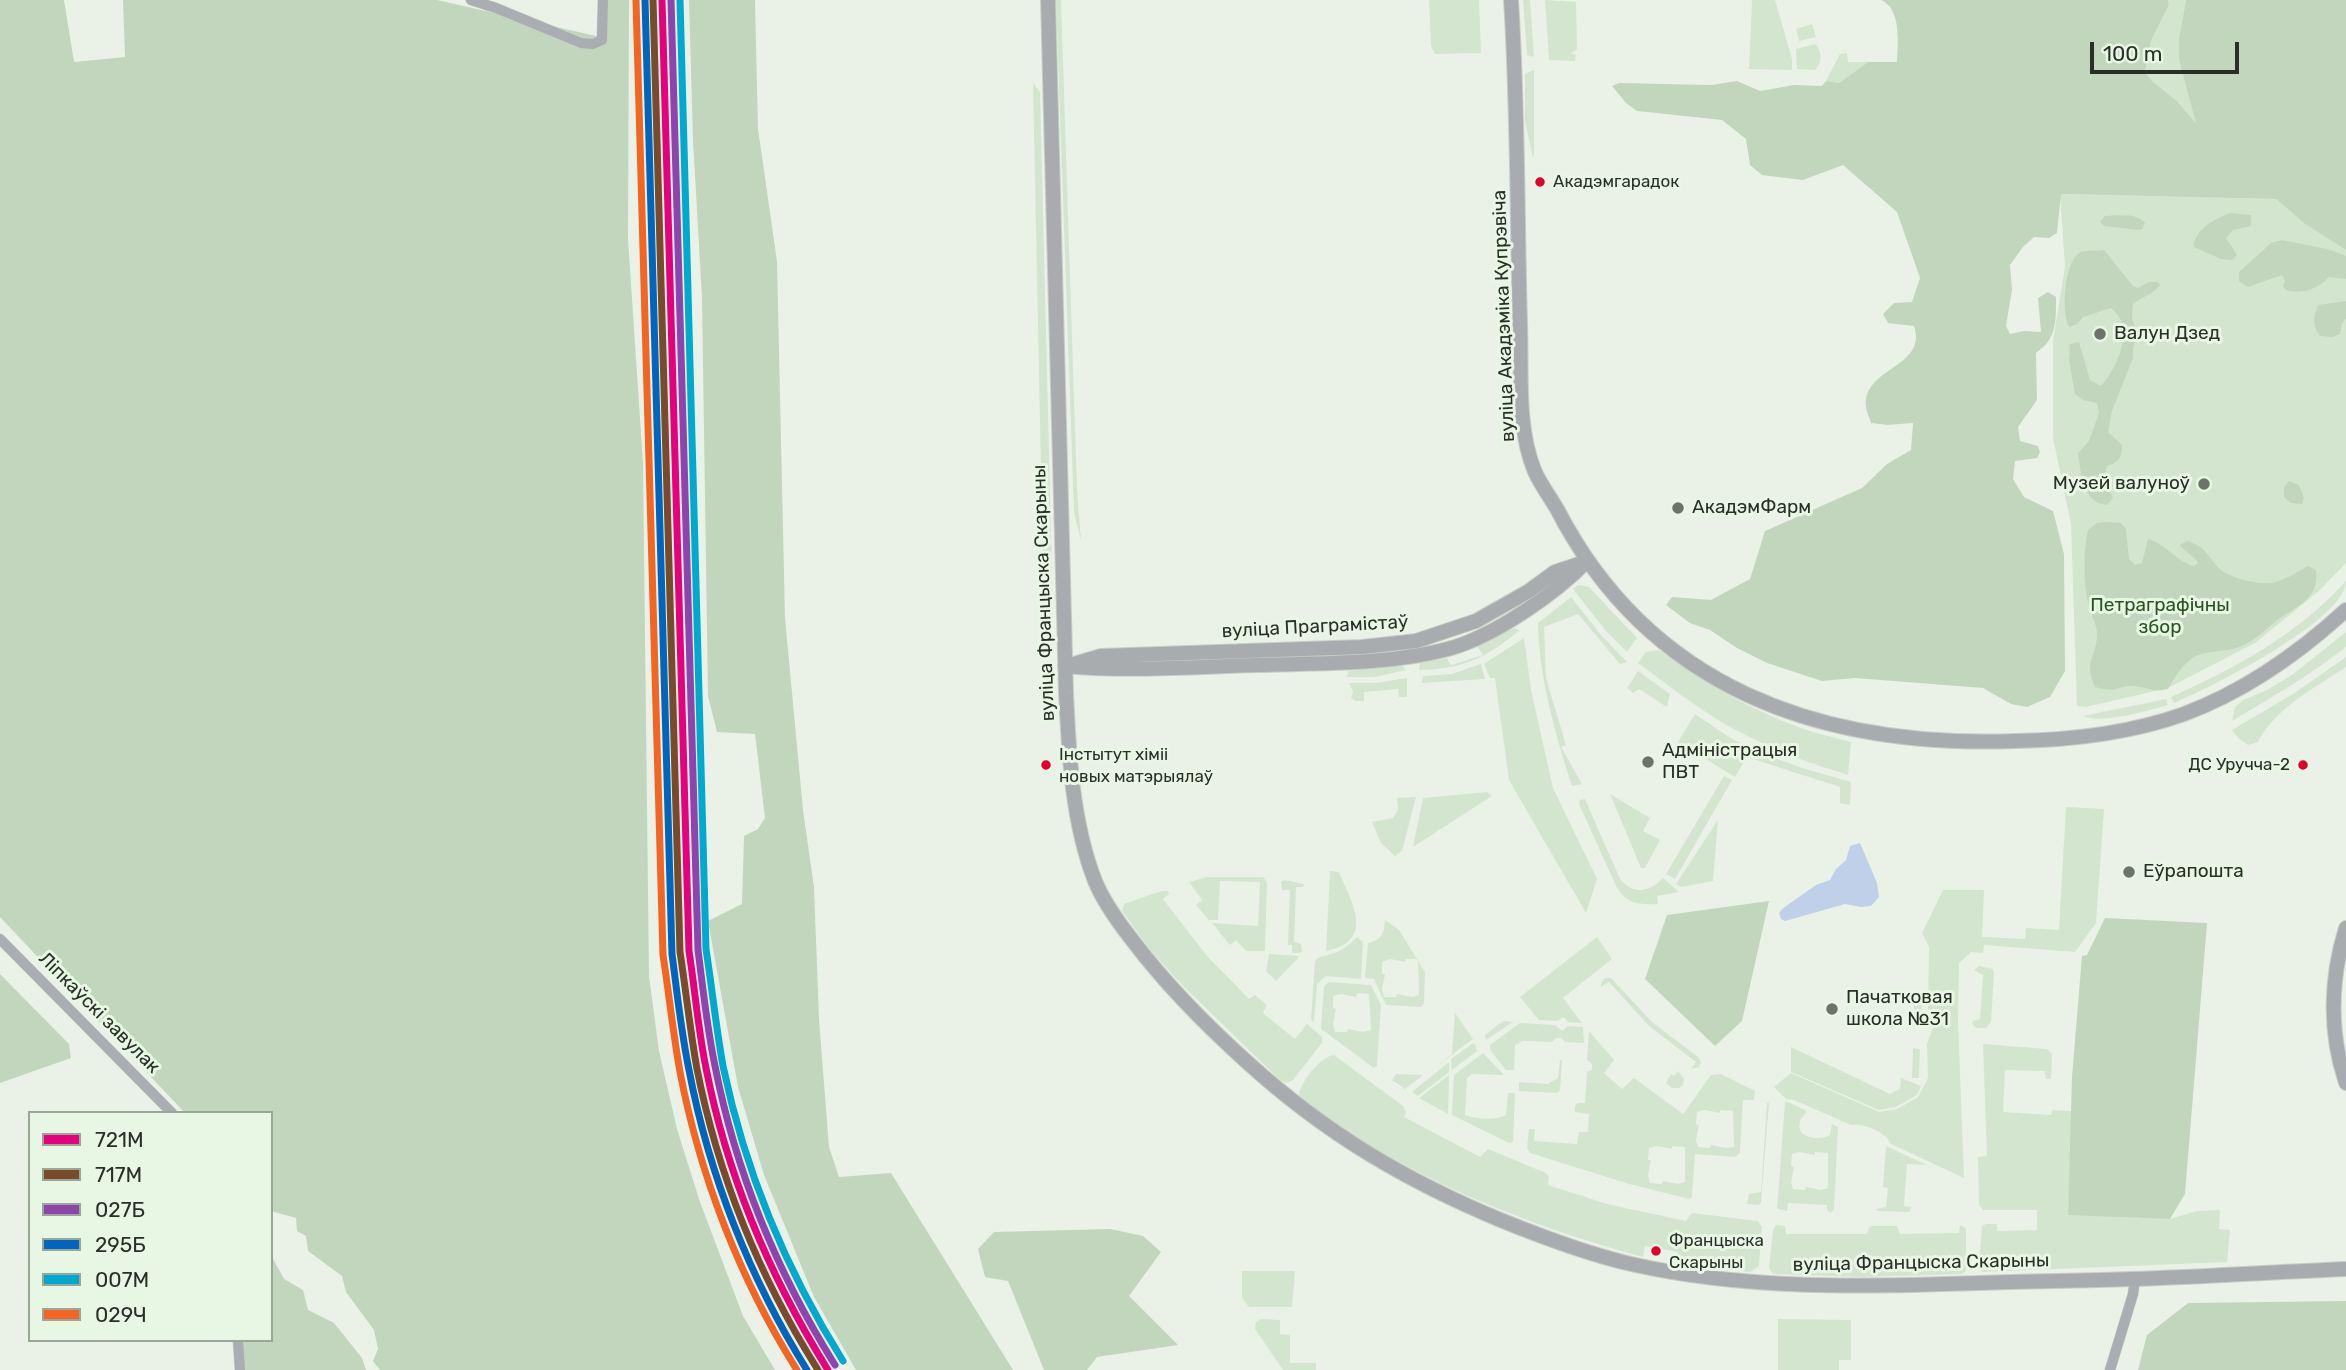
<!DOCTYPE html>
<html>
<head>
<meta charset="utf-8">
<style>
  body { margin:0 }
  #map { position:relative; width:2346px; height:1370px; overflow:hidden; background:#eaf2e8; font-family:Rubik,sans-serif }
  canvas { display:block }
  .legend { position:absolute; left:28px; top:1111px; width:245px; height:231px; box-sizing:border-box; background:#e8f6e4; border:2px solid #9ca698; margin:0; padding:9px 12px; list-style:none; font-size:21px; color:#292e27 }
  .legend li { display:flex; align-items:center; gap:14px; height:35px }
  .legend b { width:35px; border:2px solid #9ca698 }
  .scale { position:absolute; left:2090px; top:42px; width:149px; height:32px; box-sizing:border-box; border:4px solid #292e27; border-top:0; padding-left:9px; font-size:21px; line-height:24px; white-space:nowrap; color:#292e27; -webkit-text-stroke:5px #e8f6e4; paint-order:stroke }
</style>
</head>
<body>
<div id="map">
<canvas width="2346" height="1370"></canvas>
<ul class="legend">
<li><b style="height:9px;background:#e5007d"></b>721М</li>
<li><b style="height:9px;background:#7a4b2a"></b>717М</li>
<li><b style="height:9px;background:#8e44ad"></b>027Б</li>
<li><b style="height:9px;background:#0065bd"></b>295Б</li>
<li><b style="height:9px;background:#00a9ce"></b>007М</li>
<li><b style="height:9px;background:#f26522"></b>029Ч</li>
</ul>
<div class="scale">100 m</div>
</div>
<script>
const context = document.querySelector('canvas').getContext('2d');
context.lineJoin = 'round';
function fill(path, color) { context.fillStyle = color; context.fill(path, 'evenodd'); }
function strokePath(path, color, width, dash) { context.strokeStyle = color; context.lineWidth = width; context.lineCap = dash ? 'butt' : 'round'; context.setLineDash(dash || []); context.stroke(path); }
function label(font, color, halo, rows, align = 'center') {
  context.font = font + ' Rubik,sans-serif'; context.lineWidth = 6; context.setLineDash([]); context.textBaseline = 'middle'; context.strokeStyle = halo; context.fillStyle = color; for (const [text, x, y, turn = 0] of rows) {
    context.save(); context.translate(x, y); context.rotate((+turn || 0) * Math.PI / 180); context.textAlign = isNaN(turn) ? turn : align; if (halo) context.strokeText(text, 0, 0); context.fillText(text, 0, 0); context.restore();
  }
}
fill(new Path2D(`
  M1056 0H1061L1077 490 1081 541 1074 512Z
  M1429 0H1479L1481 53 1435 54 1431 46Z
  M1523 0H1530L1534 57 1527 55Z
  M1545 0 1576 2 1577 49 1571 53 1576 55 1575 61 1549 60Z
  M1752 0H1775L1792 59V70L1749 69Z
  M2168 0H2186L2179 38V60L2197 124 2177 101 2152 81 2145 72 2151 41 2169 5Z
  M1812 24 1816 37 1799 41 1796 29Z
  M1815 44C1822 51 1823 63 1815 70L1797 69 1796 49Z
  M1847 53 1848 62H1868L1839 83 1826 81 1840 54Z
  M1534 70V154L1533 158 1525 121V74Z
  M1033 83 1040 92 1053 615 1044 616Z
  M2060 194 2276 199 2305 224 2346 250V563L2319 591 2255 643 2168 688 2086 707 2077 706 2071 524 2053 438V341L2065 267Z
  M2346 581C2346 620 2208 689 2174 703L2171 697C2236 668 2298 634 2346 581Z
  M1578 585 1589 587 1637 638 1627 652 1605 630 1573 589Z
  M1571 597 1601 635 1627 662 1620 664 1578 614 1544 627 1546 678 1566 745 1561 747 1582 784 1572 786C1555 733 1539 678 1538 623Z
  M1514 628 1520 630C1485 658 1465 669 1419 670L1420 663 1447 658 1451 665 1483 655 1477 646Z
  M2346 632V647C2310 675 2271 698 2232 721L2235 707 2243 700 2267 690 2292 675Z
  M1524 638 1531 690 1553 788 1597 879 1586 913 1509 780 1495 678H1490L1484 664Z
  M1659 650C1702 681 1747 708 1798 727 1815 733 1833 737 1851 742L1848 775C1808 763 1769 748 1732 728 1698 709 1668 685 1638 663L1646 652Z
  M2346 657V667C2315 688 2276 707 2258 742L2248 745 2238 738 2232 730 2293 694Z
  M1400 664 1406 670 1375 677H1346L1349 671Z
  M1481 664 1485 679 1422 683 1423 676 1452 674Z
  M1638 671 1670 694 1667 707 1639 689 1633 693 1627 688Z
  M1407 678V697H1399L1398 689 1364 692V701H1356L1351 698 1353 692 1349 683H1376Z
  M2166 699 2168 705C2147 711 2103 724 2083 716Z
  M1695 714 1732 739 1752 748 1735 777 1678 742Z
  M1756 751 1802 768 1851 782 1850 805 1840 803V787L1750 758Z
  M1724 776 1732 780 1675 879 1666 874Z
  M1487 792 1492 796 1413 847 1423 798Z
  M1610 794 1650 818 1643 831 1660 840 1645 868H1641Z
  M1416 797 1402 851 1395 856 1381 843 1372 822 1393 818 1398 810 1397 798Z
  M1585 799 1620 879C1633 895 1649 893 1663 878L1679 892 1657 896 1658 904C1639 905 1628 904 1617 888L1579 804 1580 800Z
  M2066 807 2104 809 2096 923 2075 952 1984 945 1983 953 1971 952 1959 963 1958 1021 1964 1178 1891 1144C1885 1131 1863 1123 1851 1125L1794 1100 1786 1099 1774 1087 1791 1073 1879 1112 1897 1109 1918 1097 1928 1078 1927 1044 1933 1027 1928 1008 1929 947 1922 933 1943 890H1984L1982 937 2025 939 2026 928 2059 930Z
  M1718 820 1713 881 1681 887 1676 884Z
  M1330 871 1339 872C1352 903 1376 941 1326 951Z
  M1207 877H1263L1267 882 1265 951H1246L1236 940 1230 945 1212 923 1258 926 1260 882 1220 881 1218 920H1209L1196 905 1202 900 1189 882Z
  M1284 880 1304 884 1303 887H1296L1294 942 1301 944 1302 951 1299 953H1292V945H1288L1290 890H1282L1281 882Z
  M1161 891H1168L1169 894 1163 899 1207 956 1249 999 1255 995 1267 1005 1263 1013 1295 1039 1307 1024 1322 1037V1043L1293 1080 1287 1083 1281 1081 1184 987 1151 951 1122 911 1124 904Z
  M1385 920 1399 930 1425 972 1424 1003 1421 1007 1386 1005 1374 979 1365 978 1368 943C1382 940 1384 933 1385 920ZM1390 959 1405 962V959H1418L1419 995 1412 997 1397 994 1396 997H1384L1382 989 1385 974H1382V962Z
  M1357 937 1363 942 1361 979 1326 976 1317 984 1314 1022 1311 1020 1315 961C1321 954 1329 956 1337 952 1346 948 1351 943 1357 937Z
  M1597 937 1612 959 1563 998 1582 1023 1568 1022 1564 1017 1557 1021 1539 1020 1520 997Z
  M1269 954 1298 956V958L1276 981 1266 971Z
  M1979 966 1993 969 1994 974 1991 1022 1986 1028H1976L1972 1024 1973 1021 1980 1019 1983 975 1974 970Z
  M1605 978H1611L1652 1022 1698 1057 1701 1062 1699 1067 1691 1069 1696 1062 1649 1026 1609 982 1601 987V983Z
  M1329 982 1371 985 1381 1005 1377 1066 1374 1068 1321 1029 1324 986ZM1357 993 1369 994 1371 1030 1363 1032 1348 1029 1347 1032H1335L1333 1024 1336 1009 1333 1008V996L1341 994 1356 997Z
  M1914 992H1922L1921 1022H1914Z
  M1455 1013 1473 1039 1425 1075 1452 1054Z
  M1503 1021 1513 1022 1486 1040 1485 1035Z
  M1520 1023 1555 1025 1562 1031 1568 1026 1583 1027 1584 1043 1565 1042 1561 1038H1556L1552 1042 1523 1041 1515 1045 1514 1070H1506L1490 1050V1045Z
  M1589 1031 1614 1060 1604 1073 1622 1089 1634 1078 1683 1114 1711 1075 1721 1074 1755 1091 1754 1100H1743L1740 1153 1735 1157 1695 1154 1692 1197 1689 1199 1629 1184 1530 1153 1527 1148 1529 1129H1535L1534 1141 1577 1144 1579 1132H1588L1589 1114 1575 1112V1106L1578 1103H1585L1587 1072 1592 1070V1064L1587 1060ZM1705 1110 1720 1113V1110L1733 1111 1734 1147 1726 1148 1711 1145 1710 1148 1698 1147 1696 1140 1699 1125 1696 1124 1697 1112ZM1657 1146 1672 1149V1146L1685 1147V1182L1678 1184 1663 1181 1662 1184 1650 1183 1648 1175 1651 1160H1648L1649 1148Z
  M1472 1044H1475L1477 1051 1452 1070 1451 1059Z
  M1983 1044 2047 1049 2052 1054 2051 1079H2046L2044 1071 2005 1070 2003 1112 2051 1115 2052 1110 2072 1111 2068 1214 2170 1219 2197 1211 2220 1210 2219 1229 2230 1230 2227 1262 1982 1272 1979 1268 1982 1226 1986 1224H1997V1231L2037 1230V1210H1983L1979 1205 1978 1157 1987 1156Z
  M1791 1047 1890 1094 1900 1089 1901 1078 1921 1086 1917 1095 1896 1107 1879 1110 1791 1072Z
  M1913 1048 1920 1049 1919 1078H1912Z
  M1483 1053 1504 1075 1472 1074 1467 1078 1465 1115C1477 1119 1494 1121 1506 1115L1508 1093H1515L1513 1142 1509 1143 1452 1115 1454 1075Z
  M1334 1055 1403 1106 1406 1112 1404 1117 1480 1157 1488 1149 1546 1173 1549 1177 1548 1185 1607 1204 1686 1221 1690 1215 1693 1213 1758 1221 1762 1227 1759 1266 1750 1272 1676 1263 1678 1252 1645 1246 1643 1257C1524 1225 1395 1173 1299 1096 1299 1083 1321 1056 1334 1055Z
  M1560 1060H1562L1560 1090 1557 1093 1519 1091V1082L1548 1084 1558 1078Z
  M1449 1062V1072L1418 1096 1412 1092Z
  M1678 1071 1684 1079 1683 1085 1679 1088H1672L1666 1083 1671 1074 1674 1076Z
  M1396 1074 1423 1075 1405 1089 1392 1080Z
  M1449 1075 1448 1114 1419 1098Z
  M1785 1102H1788L1807 1111C1807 1111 1800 1120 1800 1121 1795 1139 1820 1141 1830 1135L1832 1124 1838 1127 1834 1209 1831 1213 1827 1210V1205L1788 1203 1787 1211 1777 1209ZM1800 1152 1815 1155V1152L1828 1153V1188L1821 1190 1806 1187 1805 1190 1793 1189 1791 1182 1794 1167 1791 1166 1792 1154Z
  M1767 1103H1769L1761 1202 1759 1205 1747 1204 1749 1194 1761 1192Z
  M1886 1146 1927 1165 1907 1164 1904 1206 1912 1207 1909 1212 1879 1211 1876 1209 1886 1207 1888 1188 1883 1187Z
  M1776 1225 1785 1226 1786 1234H1867L1869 1227 1872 1226H1897L1900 1234 1959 1233 1960 1225 1966 1228V1271L1962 1274 1863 1277 1773 1274 1769 1268 1773 1230Z
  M1242 1271H1295L1292 1307H1249L1242 1298Z
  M1261 1319 1280 1320V1334L1290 1335V1363H1316V1370H1283L1255 1329 1256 1322Z
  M1778 1319 1851 1320V1360H1839V1370H1778Z`), '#d3e5cf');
fill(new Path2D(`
  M0 0H64L74 62 125 57 123 0H437L605 38V0H629L628 239 643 463 649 976 659 1051 677 1129 700 1202 743 1316 775 1370H380L373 1361 378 1349 374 1330 346 1292 342 1276 308 1251 306 1236 297 1231 296 1218 271 1211V1113H185L0 917Z
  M689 0H755L758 129 777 261 785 618 803 810 814 887 819 1019 829 1147 839 1177 891 1173 1013 1370H856L814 1297 764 1175 738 1087 708 921 742 904 744 836 758 829 765 818 755 734 717 732 708 696 702 298 693 141Z
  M1881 0H2168L2169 5 2151 41 2145 72 2152 81 2177 101 2196 123 2179 60V38L2186 0H2346V250L2305 224 2276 199 2061 194 2057 233 2049 238 2034 237 2023 247 2010 265 2012 290 2006 326 2010 334 2024 331 2041 332 2038 298 2048 292 2056 297C2056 321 2057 339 2036 353L2037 400 2018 427 2020 441 2038 446 2040 452 2037 458 2015 461 2013 479 2024 497 2053 511 2064 554 2065 671 2050 697 2027 707 2011 704 1983 688 1855 678 1822 681 1767 663 1737 648 1710 630 1690 623 1666 605 1672 597 1711 600 1750 579 1765 531 1862 488 1887 464 1911 450 1913 423 1887 425 1871 423C1870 418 1866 411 1866 407 1862 367 1928 368 1914 326L1888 323 1883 314 1894 303 1912 302 1920 278 1897 212 1843 165 1803 180 1762 175 1750 165 1746 139 1722 120 1637 111 1626 103 1612 86 1619 83 1711 85 1737 81 1760 91 1794 85 1822 86 1826 81 1839 83 1868 62H1897C1898 42 1901 8 1881 0Z
  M2230 213 2251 215V226L2233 230 2226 238 2237 255 2232 260 2221 259 2194 247C2194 229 2215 219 2230 213Z
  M2105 216C2118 216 2136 212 2145 223L2142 229 2138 230 2104 226 2100 222Z
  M2282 240 2327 249 2346 256V279L2329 277C2318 289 2302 295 2286 290L2283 286 2285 281 2282 275 2248 287 2239 281V272L2271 243Z
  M2104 250 2133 286 2138 288 2149 282H2158L2160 285C2153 295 2143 296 2133 304L2132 319 2138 334 2133 348V358L2112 411 2108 432 2122 445C2122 457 2119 462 2107 466L2104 478 2113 498 2107 505C2083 503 2081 474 2078 453L2089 441 2093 430 2099 413 2097 403 2083 400 2075 394 2069 360 2070 344 2079 342 2090 380 2101 386C2118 367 2136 326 2111 308L2083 317 2077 324 2069 327C2061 313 2064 259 2081 252 2087 250 2097 251 2104 250Z
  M2346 301V319L2342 323 2340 334 2332 337 2320 336C2312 325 2313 318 2318 305Z
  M2289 481 2299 485 2304 498 2302 504 2291 503 2284 497V487Z
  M2105 522 2121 523 2126 529 2129 559 2135 565 2142 563 2148 539C2167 544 2175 561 2194 566L2198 563C2194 555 2185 553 2180 545L2187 541C2207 547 2206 555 2220 569 2229 578 2260 585 2272 583 2285 580 2297 572 2308 566L2316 570C2320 601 2293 607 2275 622 2263 632 2254 641 2239 647 2224 653 2205 649 2191 659 2181 667 2174 678 2168 689 2152 693 2148 687 2134 686 2116 685 2118 694 2095 687 2083 660 2097 657 2097 634 2097 624 2091 616 2089 607 2083 583 2083 554 2088 530L2097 523Z
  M1769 901 1742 1021 1715 1046 1645 979 1667 915Z
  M2105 918 2207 923 2185 1194 2170 1219 2068 1215 2072 1077 2082 956 2087 955Z
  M0 974 69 1044 71 1058 0 1083Z
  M1110 1229 1143 1236 1161 1252 1129 1296 1178 1345 1097 1357 1087 1370H1044L1008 1281 985 1277 978 1249 994 1232Z
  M271 1255 284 1279 303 1290 308 1310 334 1323 362 1358 366 1370H242L240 1340H271Z
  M2346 1301V1370H2138L2147 1335 2188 1303Z`), '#c2d6bd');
fill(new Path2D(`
  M1860 843 1877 883 1879 897 1871 906 1861 907 1845 904 1785 921 1781 919 1779 913 1782 909 1816 885 1830 880 1836 869 1846 860 1850 846Z`), '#bfd0e8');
const minor = new Path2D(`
  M471 0 496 8 581 43 593 44 602 40 603 0
  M0 939 172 1113
  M238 1340 240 1370
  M2110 1370 2133 1294 2135 1279`);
const secondary = new Path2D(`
  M1048 0 1066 693C1069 755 1072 822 1095 881 1104 903 1118 922 1133 941 1167 986 1206 1025 1247 1062 1325 1133 1406 1181 1503 1221 1545 1238 1587 1254 1631 1264 1745 1290 1864 1287 1980 1283 2030 1281 2081 1281 2131 1279 2203 1277 2274 1272 2346 1269
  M1511 0C1518 108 1517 215 1520 323 1522 371 1516 427 1535 472 1541 485 1550 497 1557 509 1650 689 1821 748 2015 741 2071 740 2131 733 2184 714 2246 691 2298 654 2346 610
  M1074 664 1101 656 1362 647 1416 641 1476 621 1529 591 1555 572 1582 563
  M1065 666C1129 672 1193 667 1257 665 1320 663 1387 665 1448 649 1493 637 1555 594 1587 561
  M2346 928C2330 979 2329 1033 2346 1083`);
strokePath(minor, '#c8cec6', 11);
strokePath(secondary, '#c8cec6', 16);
strokePath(minor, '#a9aeb2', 10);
strokePath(secondary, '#a9acaf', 14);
strokePath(new Path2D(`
  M662 0 689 951C695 990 698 1029 706 1068 727 1175 770 1277 828 1370`), '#e5007d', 7);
strokePath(new Path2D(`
  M653 0 680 952C686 991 690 1030 697 1069 718 1175 760 1278 818 1370`), '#7a4b2a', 7);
strokePath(new Path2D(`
  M671 0 698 950C703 989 707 1028 715 1066 736 1173 778 1274 835 1365`), '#8e44ad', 7);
strokePath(new Path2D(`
  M645 0 672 954C677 992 681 1031 689 1070 709 1175 750 1279 807 1370`), '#0065bd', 7);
strokePath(new Path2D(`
  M680 0 706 949C712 988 716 1027 723 1066 745 1171 786 1270 843 1361`), '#00a9ce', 7);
strokePath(new Path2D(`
  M636 1 663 955C669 994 673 1033 680 1072 700 1176 740 1280 797 1370`), '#f26522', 7);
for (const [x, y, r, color] of [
  [1540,182,6,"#e4002b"],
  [2100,334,7,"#6d736b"],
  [2204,484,7,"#6d736b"],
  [1678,508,7,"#6d736b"],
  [1648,762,7,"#6d736b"],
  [1046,765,6,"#e4002b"],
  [2303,765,6,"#e4002b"],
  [2129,872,7,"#6d736b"],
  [1832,1009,7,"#6d736b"],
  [1656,1251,6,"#e4002b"]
]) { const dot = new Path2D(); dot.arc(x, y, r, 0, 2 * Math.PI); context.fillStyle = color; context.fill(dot); strokePath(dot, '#e8f6e4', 2.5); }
label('17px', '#292e27', '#e8f6e4', [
  ["Акадэмгарадок",1553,182],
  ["Інстытут хіміі",1059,755],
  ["новых матэрыялаў",1059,777],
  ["ДС Уручча-2",2290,765,"right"],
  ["Францыска",1669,1241],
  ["Скарыны",1669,1263]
], 'left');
label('19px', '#292e27', '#e8f6e4', [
  ["вуліца Акадэміка Купрэвіча",1504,316,-92],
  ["вуліца Францыска Скарыны",1044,593,-92],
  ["вуліца Праграмістаў",1315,627,-3],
  ["Ліпкаўскі завулак",99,1013,45],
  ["вуліца Францыска Скарыны",1921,1263,-1]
]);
label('19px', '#292e27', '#e8f6e4', [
  ["Валун Дзед",2114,334],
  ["Музей валуноў",2190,484,"right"],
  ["АкадэмФарм",1692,508],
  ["Адміністрацыя",1662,751],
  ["ПВТ",1662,773],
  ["Еўрапошта",2143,872],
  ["Пачатковая",1846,998],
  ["школа №31",1846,1020]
], 'left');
label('19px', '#2b511f', '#e8f6e4', [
  ["Петраграфічны",2160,606],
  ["збор",2160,628]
]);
</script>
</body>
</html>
